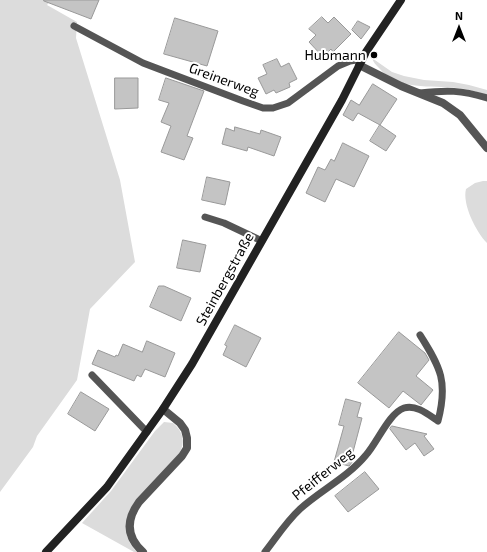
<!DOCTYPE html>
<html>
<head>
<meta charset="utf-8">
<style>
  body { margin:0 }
  #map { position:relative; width:487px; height:552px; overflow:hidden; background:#fff; font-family:"Exo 2",sans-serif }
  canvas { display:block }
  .north { position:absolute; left:439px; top:8px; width:40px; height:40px; -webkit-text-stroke:3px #fff; paint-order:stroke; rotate:0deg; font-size:11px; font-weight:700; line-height:16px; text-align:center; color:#000 }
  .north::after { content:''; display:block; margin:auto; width:14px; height:18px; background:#000; clip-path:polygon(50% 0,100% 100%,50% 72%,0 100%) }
</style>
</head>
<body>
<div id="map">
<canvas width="487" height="552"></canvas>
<div class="north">N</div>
</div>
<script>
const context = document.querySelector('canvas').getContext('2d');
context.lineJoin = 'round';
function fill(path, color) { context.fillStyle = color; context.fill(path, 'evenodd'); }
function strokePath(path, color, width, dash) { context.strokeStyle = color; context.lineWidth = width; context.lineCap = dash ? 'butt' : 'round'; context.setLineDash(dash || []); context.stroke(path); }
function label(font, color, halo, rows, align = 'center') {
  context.font = font + ' "Exo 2",sans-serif'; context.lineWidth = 4; context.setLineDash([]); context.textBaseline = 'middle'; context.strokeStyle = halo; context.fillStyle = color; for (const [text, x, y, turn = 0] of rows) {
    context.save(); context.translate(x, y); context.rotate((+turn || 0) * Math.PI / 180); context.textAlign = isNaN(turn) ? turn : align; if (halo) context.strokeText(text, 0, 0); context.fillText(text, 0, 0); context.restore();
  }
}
fill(new Path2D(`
  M0 0H51L47 5 77 22 76 38 120 180 135 262 90 309 77 380 37 436 33 447 0 492Z
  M372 58 392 72 404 76 424 80 453 82 469 85 487 90V95C477 92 467 89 457 88 431 85 398 91 379 68 376 65 373 62 372 58Z
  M483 181H487V243C476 232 462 204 466 189L475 183Z
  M164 422 173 423C183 431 186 442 179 454L136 500C124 517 121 536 137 552H134L82 523 111 491 155 431Z`), '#dcdcdc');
const building = new Path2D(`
  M44 0H99L91 19 44 1Z
  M322 17 328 23 334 17 351 34 333 52 331 49 323 57 309 42 316 35 309 29Z
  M175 18 218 31 207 66 164 54Z
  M358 21 370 27 361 39 352 30Z
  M277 59 281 67 289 63 297 79 289 83 290 87 276 93 274 90 266 94 258 78 267 74 263 65Z
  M115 78H138V108L115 109Z
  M166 78 204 91 187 136 193 138 184 160 161 152 171 126 161 122 169 103 159 100Z
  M373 84 397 99 380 125 358 113 353 121 343 115 351 100 359 105Z
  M380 125 396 136 386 151 370 141Z
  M235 127 260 134 261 130 281 137 274 156 248 147 247 151 222 144 226 128 234 131Z
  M343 143 369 156 354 187 336 179 325 202 306 193 318 167 325 170 331 159 334 161Z
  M207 177 230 182 225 205 202 200Z
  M183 240 206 245 200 272 177 268Z
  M159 286H164L191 298 181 321 150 307Z
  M235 325 261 338 246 367 223 355 227 346 225 345Z
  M399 332 425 353 429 360 416 376 433 390 421 405 403 391 389 408 358 383Z
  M147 341 175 353 165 377 145 369 141 377 137 375 134 381 92 364 98 350 115 357 116 355 118 356 123 344 142 352Z
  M81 392 109 409 95 431 68 414Z
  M346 399 361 403 357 417 362 418 353 452 349 457 353 461 349 466 334 462 344 426 339 425Z
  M392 426 427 434 424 436 434 449 424 456 415 443 406 450 390 429Z
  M365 472 379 489 348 512 335 496Z`);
fill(building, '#c4c4c4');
strokePath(building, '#999', 1);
strokePath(new Path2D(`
  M74 26 143 63 243 101 263 108H273L288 103 338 66 350 61 363 59
  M420 93C447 90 461 90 487 98
  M205 217 224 223 262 241
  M92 375 147 432
  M265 552C276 538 286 522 300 509 321 490 348 477 366 455 377 443 389 413 404 408 416 404 429 415 438 421 448 382 441 368 420 335`), '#555', 7);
strokePath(new Path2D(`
  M359 65 401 86 443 103 460 115 487 148
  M143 552C126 537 126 520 139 502L182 456 187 448V438L185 430 180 423 163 409`), '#555', 8);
strokePath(new Path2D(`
  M46 552 107 487 163 409 192 364 342 100 366 52 401 0`), '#222', 8);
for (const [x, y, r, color] of [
  [374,55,4,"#000"]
]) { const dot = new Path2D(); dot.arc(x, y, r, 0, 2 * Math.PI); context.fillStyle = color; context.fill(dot); strokePath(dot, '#fff', 1.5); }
label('14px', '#000', '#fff', [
  ["Hubmann",366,55]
], 'right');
label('14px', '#000', '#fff', [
  ["Greinerweg",224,80,20],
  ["Steinbergstraße",225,279,-61],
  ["Pfeifferweg",323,474,-39]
]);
</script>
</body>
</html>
